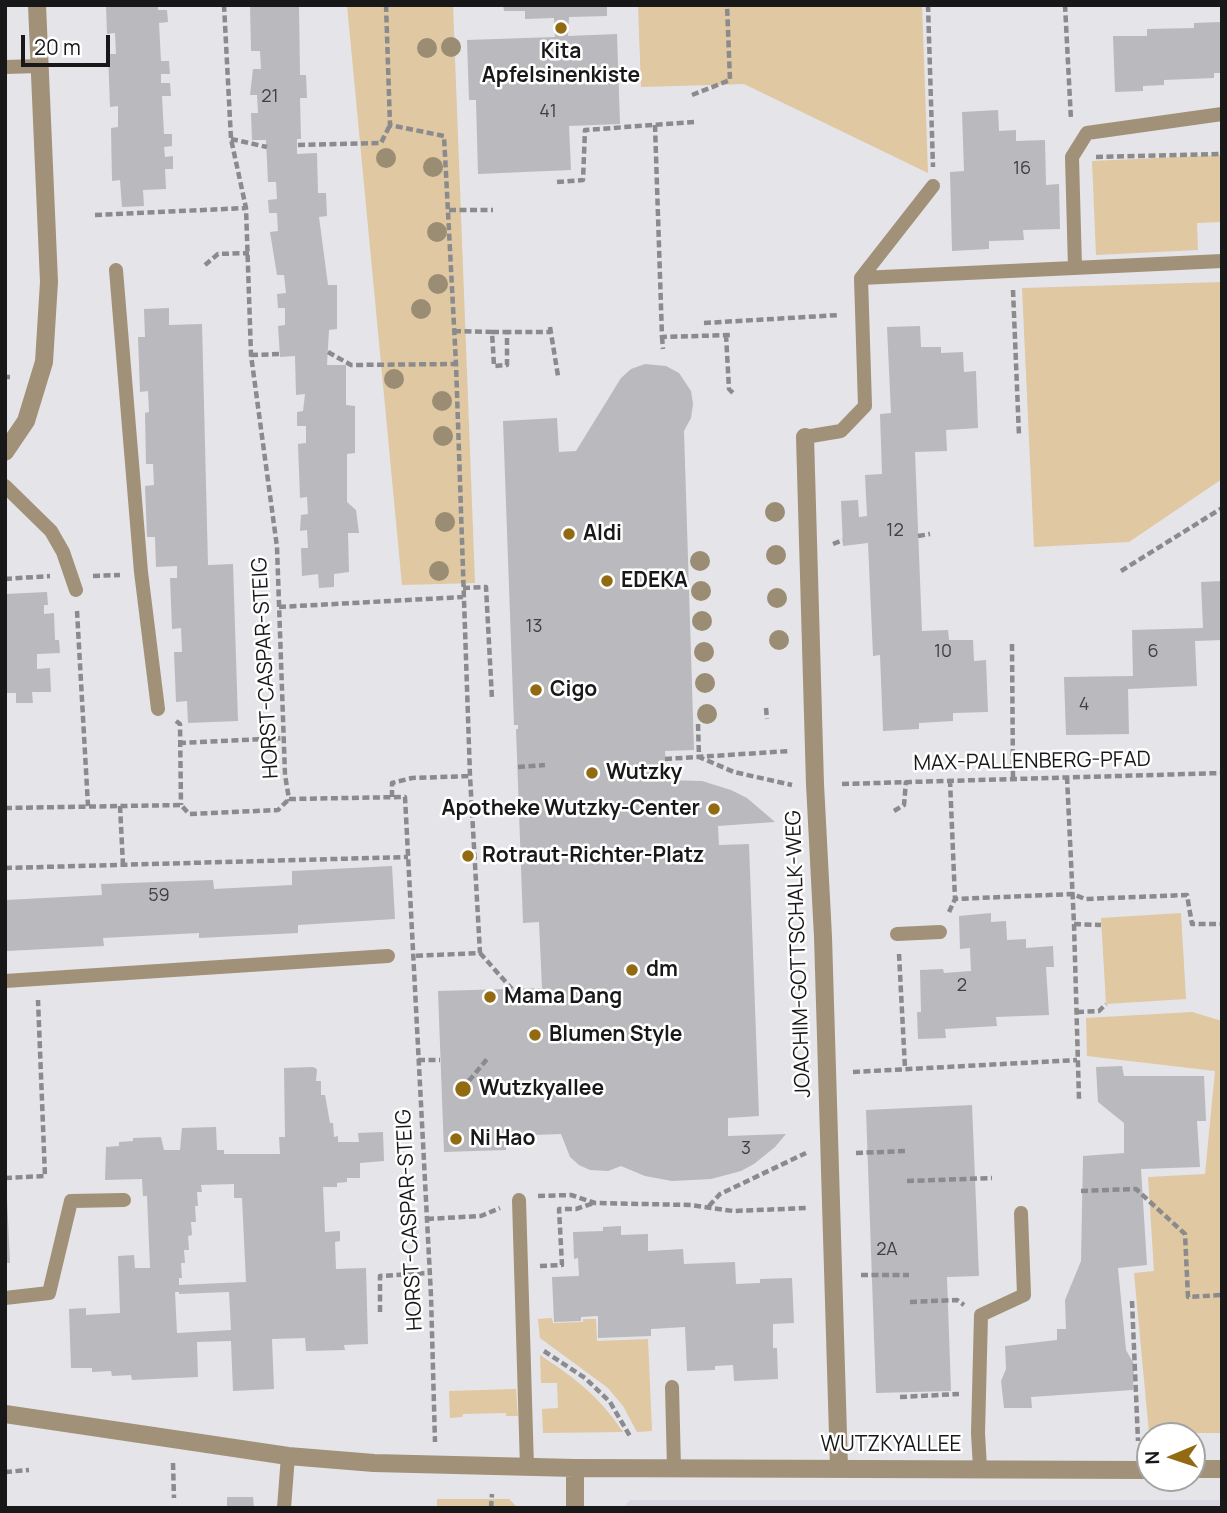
<!DOCTYPE html>
<html>
<head>
<meta charset="utf-8">
<style>
  body { margin:0 }
  #map { position:relative; width:1227px; height:1513px; overflow:hidden; background:#e5e4e8; font-family:Manrope,sans-serif }
  canvas { display:block }
  .frame { position:absolute; inset:0; border:7px solid #181819; pointer-events:none }
  .north { position:absolute; left:1136px; top:1422px; width:70px; height:70px; box-sizing:border-box; background:#fff; border:2px solid #a3a3a3; border-radius:50%; rotate:268deg; font-size:19px; font-weight:700; line-height:28px; text-align:center; color:#181819 }
  .north::after { content:''; display:block; margin:auto; width:24px; height:32px; background:#926a12; clip-path:polygon(50% 0,100% 100%,50% 72%,0 100%) }
  .scale { position:absolute; left:21px; top:35px; width:89px; height:32px; box-sizing:border-box; border:4px solid #181819; border-top:0; padding-left:9px; font-size:21px; line-height:24px; white-space:nowrap; color:#181819; -webkit-text-stroke:5px #fff; paint-order:stroke }
</style>
</head>
<body>
<div id="map">
<canvas width="1227" height="1513"></canvas>
<div class="frame"></div>
<div class="north">N</div>
<div class="scale">20 m</div>
</div>
<script>
const context = document.querySelector('canvas').getContext('2d');
context.lineJoin = 'round';
function fill(path, color) { context.fillStyle = color; context.fill(path, 'evenodd'); }
function strokePath(path, color, width, dash) { context.strokeStyle = color; context.lineWidth = width; context.lineCap = dash ? 'butt' : 'round'; context.setLineDash(dash || []); context.stroke(path); }
function label(font, color, halo, rows, align = 'center') {
  context.font = font + ' Manrope,sans-serif'; context.lineWidth = 5; context.setLineDash([]); context.textBaseline = 'middle'; context.strokeStyle = halo; context.fillStyle = color; for (const [text, x, y, turn = 0] of rows) {
    context.save(); context.translate(x, y); context.rotate((+turn || 0) * Math.PI / 180); context.textAlign = isNaN(turn) ? turn : align; if (halo) context.strokeText(text, 0, 0); context.fillText(text, 0, 0); context.restore();
  }
}
fill(new Path2D(`
  M630 1500H1222V1508H623Z`), '#dbd7e2');
fill(new Path2D(`
  M347 5H453L475 583 402 585Z
  M638 5H922L928 173 744 84 641 87Z
  M1222 155V222L1197 223 1198 250 1096 255 1092 161Z
  M1222 282V479L1129 542 1034 547 1022 288Z
  M1181 913 1186 999 1106 1004 1101 918Z
  M1192 1012 1222 1021V1433H1149L1134 1273 1154 1271 1148 1177 1205 1174 1215 1071 1087 1056 1086 1018Z
  M552 1318 553 1323 583 1322V1319H596L597 1341 648 1339 652 1431 637 1432 623 1406 608 1388 540 1338 538 1319Z
  M540 1355C576 1379 598 1395 623 1432L543 1433 542 1409 558 1408 557 1383H541Z
  M516 1389 518 1416H506V1413L463 1414 462 1417 450 1418 449 1391Z
  M437 1499H509L518 1508H437Z`), '#dfc8a2');
fill(new Path2D(`
  M106 5H158V10H167L168 22 159 23 161 61H169L170 74H161V83H170L171 96H162L164 134H172V146L164 147 165 157 173 156V169H165L166 189 143 190 144 206 122 207 120 180 112 181 111 128 118 127V106L110 107 108 54H116L115 33 107 34Z
  M250 5H299L300 75H306L307 98H300L301 139H297V154L317 153 318 193H326L327 216 319 217 328 285H337V329L329 330 327 365H346V405L355 406V453L347 454V502L356 510 359 533H348L349 572 334 574V587L319 588 318 574 302 576 301 548H308L307 530 300 531 301 515 308 514 307 497 300 498 298 444 306 443V426H297V412L303 411 305 394 296 395 295 356 280 357 278 326 285 325V308H278L277 294 286 293 284 275H277L270 232 278 231 277 213H269L268 200 277 199 276 182H268L266 140H252L251 113H258L257 95H250L253 69H261L260 51H251Z
  M503 5H607V16L569 17 568 36 617 34 620 124 569 126 571 170 478 174 476 100H469L467 40 555 37 554 18 525 19V11H504Z
  M1222 22V73H1214V78L1164 80V85L1143 86V91L1115 92 1113 36H1147V29L1194 28V23Z
  M998 110 999 131 1016 130V141L1045 140 1046 185 1059 184 1060 229 1023 230 1024 240 989 241V249L952 251 950 172 964 171 962 112Z
  M169 308V325L202 324 208 565 233 564 238 721 188 723 187 701 176 702 174 652H182L181 628 172 629 170 578H177V566L156 567 155 537H147L145 486 154 485 153 464H146L145 413 149 412 148 391 140 392 138 337H145L144 309Z
  M920 326 921 347H941V353L963 352 964 372 976 371 978 428 946 430 947 451 915 452 922 631 948 630 949 640H973L974 661 986 660 988 712 953 713V721L919 723V729L883 731 880 655 873 656 868 543 843 546 841 501 858 500 859 517 867 516 865 475 882 474 880 414 891 413 887 327Z
  M645 364 666 366 679 373 691 391 693 404 691 418 684 431 694 750 665 751 667 780 702 781 731 790 747 798 775 822 718 826 719 845 749 844 759 1116 728 1118V1136L786 1134 775 1147 754 1164 741 1171 711 1179 672 1181 645 1176 621 1166 608 1171 590 1170 579 1165 570 1157 561 1134 506 1136V1150L444 1152 438 991 542 988 539 922 523 923 516 729H518V725H514L503 421 557 418 559 452 576 451 621 378 631 369Z
  M1222 581V640L1195 641 1197 686 1128 689 1129 734 1066 735 1064 677 1133 676 1132 630 1203 628 1201 582Z
  M47 592 48 605H44V614L54 613 55 640H59L60 653 37 654V669L50 668 51 692H32L33 703H16V693H5V594Z
  M392 866 395 919 298 925V933L199 938V933L103 938 104 946 7 951 5 900 102 895 101 884 213 880 214 889 292 885V871Z
  M991 913V922L1006 921 1007 940 1026 939V948L1053 946 1054 967H1046L1049 1015 996 1017 997 1026 945 1029 946 1038 918 1039 917 1012H921L920 970 943 969 944 973 971 971 970 948 960 949 959 916Z
  M1122 1066 1124 1076H1204L1206 1121H1197L1200 1167 1141 1169 1147 1265 1118 1268 1126 1350 1134 1364 1133 1390 1031 1397 1032 1408H1004L1001 1381 1006 1369 1005 1346 1057 1340V1329H1066L1065 1300 1081 1261 1083 1156 1124 1153V1123L1098 1102 1096 1067Z
  M313 1067 317 1069 316 1081H321V1095H325L330 1123H333L334 1137 338 1136V1142H359L358 1133 383 1132 384 1161 360 1163V1178H347V1182L337 1183V1187H323L325 1232 340 1231V1241L335 1242 336 1269 366 1268 368 1344 344 1345 345 1350 306 1351 305 1338 272 1339 274 1389 233 1391 231 1341 197 1342 198 1377 132 1380 131 1375 112 1376 111 1371 92 1372V1368H71L69 1309 86 1308V1315L120 1313 118 1256 134 1255 135 1268H150L147 1196H143L142 1179 105 1180 106 1147 119 1146V1142L133 1141V1138L161 1137 164 1150H180L182 1128 216 1127 217 1150H224V1154H280L279 1137H285L284 1068ZM234 1184V1198H242L246 1282 179 1285V1278H182L181 1263H185L184 1250H189L188 1236 192 1235 191 1222H196L195 1206H198L197 1192H202L201 1185ZM175 1292H179V1294L229 1292 231 1330 177 1333Z
  M972 1105 979 1276 947 1277 951 1391 876 1393 866 1110Z
  M7 1198 10 1263H5V1199Z
  M621 1226V1235L648 1234V1251L683 1249 684 1264 735 1262 736 1284 760 1283V1279L792 1278 794 1323 773 1324V1348H777L778 1379 734 1381 733 1365 715 1366V1370L687 1371 685 1327 651 1329V1336L598 1338V1316L581 1317V1321L554 1322 552 1277 579 1276 578 1258 574 1259 573 1232 603 1231V1227Z
  M227 1497H253L254 1508H227Z`), '#bab9bd');
strokePath(new Path2D(`
  M224 5 231 139 246 208 251 355 277 547 285 775 289 799 405 797 431 1296 435 1442
  M386 5 390 125 444 136 456 364 470 776 480 953 412 956
  M928 5 933 167
  M1065 5 1071 120
  M692 95 730 80 727 5
  M655 125 662 337 731 335
  M231 139 267 147
  M298 145 381 143 390 125
  M1096 157 1222 154
  M557 182 583 180 585 130 694 122
  M449 210H493
  M95 215 246 208
  M205 265 218 254 249 253
  M1013 290 1019 436
  M704 323 840 315
  M550 327 558 376
  M454 331 492 332 494 366 507 365V332H551
  M492 332H507
  M726 335 729 389 733 393
  M662 337 663 349
  M328 352 351 365 456 364
  M251 355 280 354
  M5 377H10
  M918 536 930 534
  M833 544 843 540
  M1121 571 1222 508
  M93 576 120 575
  M5 579 50 576
  M463 588 486 587 492 699
  M279 607 463 597
  M77 611 88 806
  M1012 644 1013 778
  M766 708 767 719
  M176 721 180 724 181 805
  M698 724 699 757 734 772 792 785
  M179 743 284 738
  M665 759 790 751
  M518 767 545 765
  M1067 777 1074 924 1079 1099
  M950 780 955 899
  M842 784 1222 773
  M392 797V783L412 778 470 776
  M120 806 123 865
  M5 808 181 805 189 814 278 810 289 799
  M894 811 904 805 906 781
  M5 868 408 857
  M949 912 955 899 1073 894 1085 899 1187 895 1192 924H1222
  M1074 924 1101 925
  M480 953 512 989
  M899 954 905 1068
  M1077 1012 1099 1011 1106 1004
  M418 1060H440
  M853 1072 1077 1060
  M462 1089 488 1058
  M856 1153 907 1151
  M5 1178 45 1176 38 1000
  M907 1181 992 1178
  M1081 1191 1136 1189 1185 1234 1188 1297 1222 1295
  M538 1196 571 1195 595 1203 691 1205 733 1211 808 1208
  M709 1206 720 1194 806 1153
  M427 1219 481 1216 500 1208
  M540 1266 562 1265 559 1209H576L594 1203
  M861 1275H909
  M1132 1301 1138 1441
  M910 1302 957 1300 964 1305
  M380 1312V1276L430 1273
  M544 1351 585 1378 610 1402 631 1438
  M900 1397 959 1394
  M173 1463 174 1498
  M5 1472 29 1470
  M491 1508 492 1494`), '#8b8a8d', 4.5, [7, 3.5]);
strokePath(new Path2D(`
  M5 67 39 66
  M1075 268 1072 157 1087 133 1222 114
  M116 270 141 572 158 709
  M861 278 1222 261
  M805 437 841 431 865 406 861 278 933 186
  M5 486 51 531 63 552 76 590
  M897 934 940 932
  M5 981 388 956
  M519 1200 527 1467
  M5 1298 49 1293 71 1201 124 1200
  M672 1387 674 1468
  M980 1468 978 1433 981 1315 1024 1295 1021 1213
  M284 1508 288 1456`), '#a09178', 14);
strokePath(new Path2D(`
  M805 437 815 784 823 937 839 1468
  M5 452 26 421 44 362 49 282 37 5
  M5 1414 288 1456 374 1463 575 1468 1150 1470
  M575 1468V1508
  M1192 1469H1222`), '#a09178', 18);
context.fillStyle = '#9b8d74';
for (const [x, y] of [
  [451,47],
  [427,48],
  [386,158],
  [433,167],
  [437,232],
  [438,284],
  [421,309],
  [394,379],
  [442,401],
  [443,436],
  [775,512],
  [445,522],
  [776,555],
  [700,561],
  [439,571],
  [701,591],
  [777,598],
  [702,621],
  [779,640],
  [704,652],
  [705,683],
  [707,714]
]) { context.beginPath(); context.arc(x, y, 10, 0, 2 * Math.PI); context.fill(); }
for (const [x, y, r, color] of [
  [561,28,7,"#926a12"],
  [569,534,7,"#926a12"],
  [607,581,7,"#926a12"],
  [536,690,7,"#926a12"],
  [592,773,7,"#926a12"],
  [714,809,7,"#926a12"],
  [468,856,7,"#926a12"],
  [632,970,7,"#926a12"],
  [490,997,7,"#926a12"],
  [535,1035,7,"#926a12"],
  [463,1089,9,"#926a12"],
  [456,1139,7,"#926a12"]
]) { const dot = new Path2D(); dot.arc(x, y, r, 0, 2 * Math.PI); context.fillStyle = color; context.fill(dot); strokePath(dot, '#fff', 2.5); }
label('18px', '#404042', null, [
  ["21",270,97],
  ["41",548,112],
  ["16",1022,169],
  ["12",895,531],
  ["13",534,627],
  ["10",943,652],
  ["6",1153,652],
  ["4",1084,705],
  ["59",159,896],
  ["2",962,986],
  ["3",746,1149],
  ["2A",887,1250]
]);
label('bold 21px', '#181819', '#fff', [
  ["Kita",561,52,"center"],
  ["Apfelsinenkiste",561,76,"center"],
  ["Aldi",583,534],
  ["EDEKA",621,581],
  ["Cigo",550,690],
  ["Wutzky",606,773],
  ["Apotheke Wutzky-Center",700,809,"right"],
  ["Rotraut-Richter-Platz",482,856],
  ["dm",646,970],
  ["Mama Dang",504,997],
  ["Blumen Style",549,1035],
  ["Wutzkyallee",479,1089],
  ["Ni Hao",470,1139]
], 'left');
label('21px', '#181819', '#fff', [
  ["HORST-CASPAR-STEIG",266,668,-93],
  ["MAX-PALLENBERG-PFAD",1032,762,-1],
  ["JOACHIM-GOTTSCHALK-WEG",799,954,-92],
  ["HORST-CASPAR-STEIG",410,1220,-93],
  ["WUTZKYALLEE",891,1445]
]);
</script>
</body>
</html>
